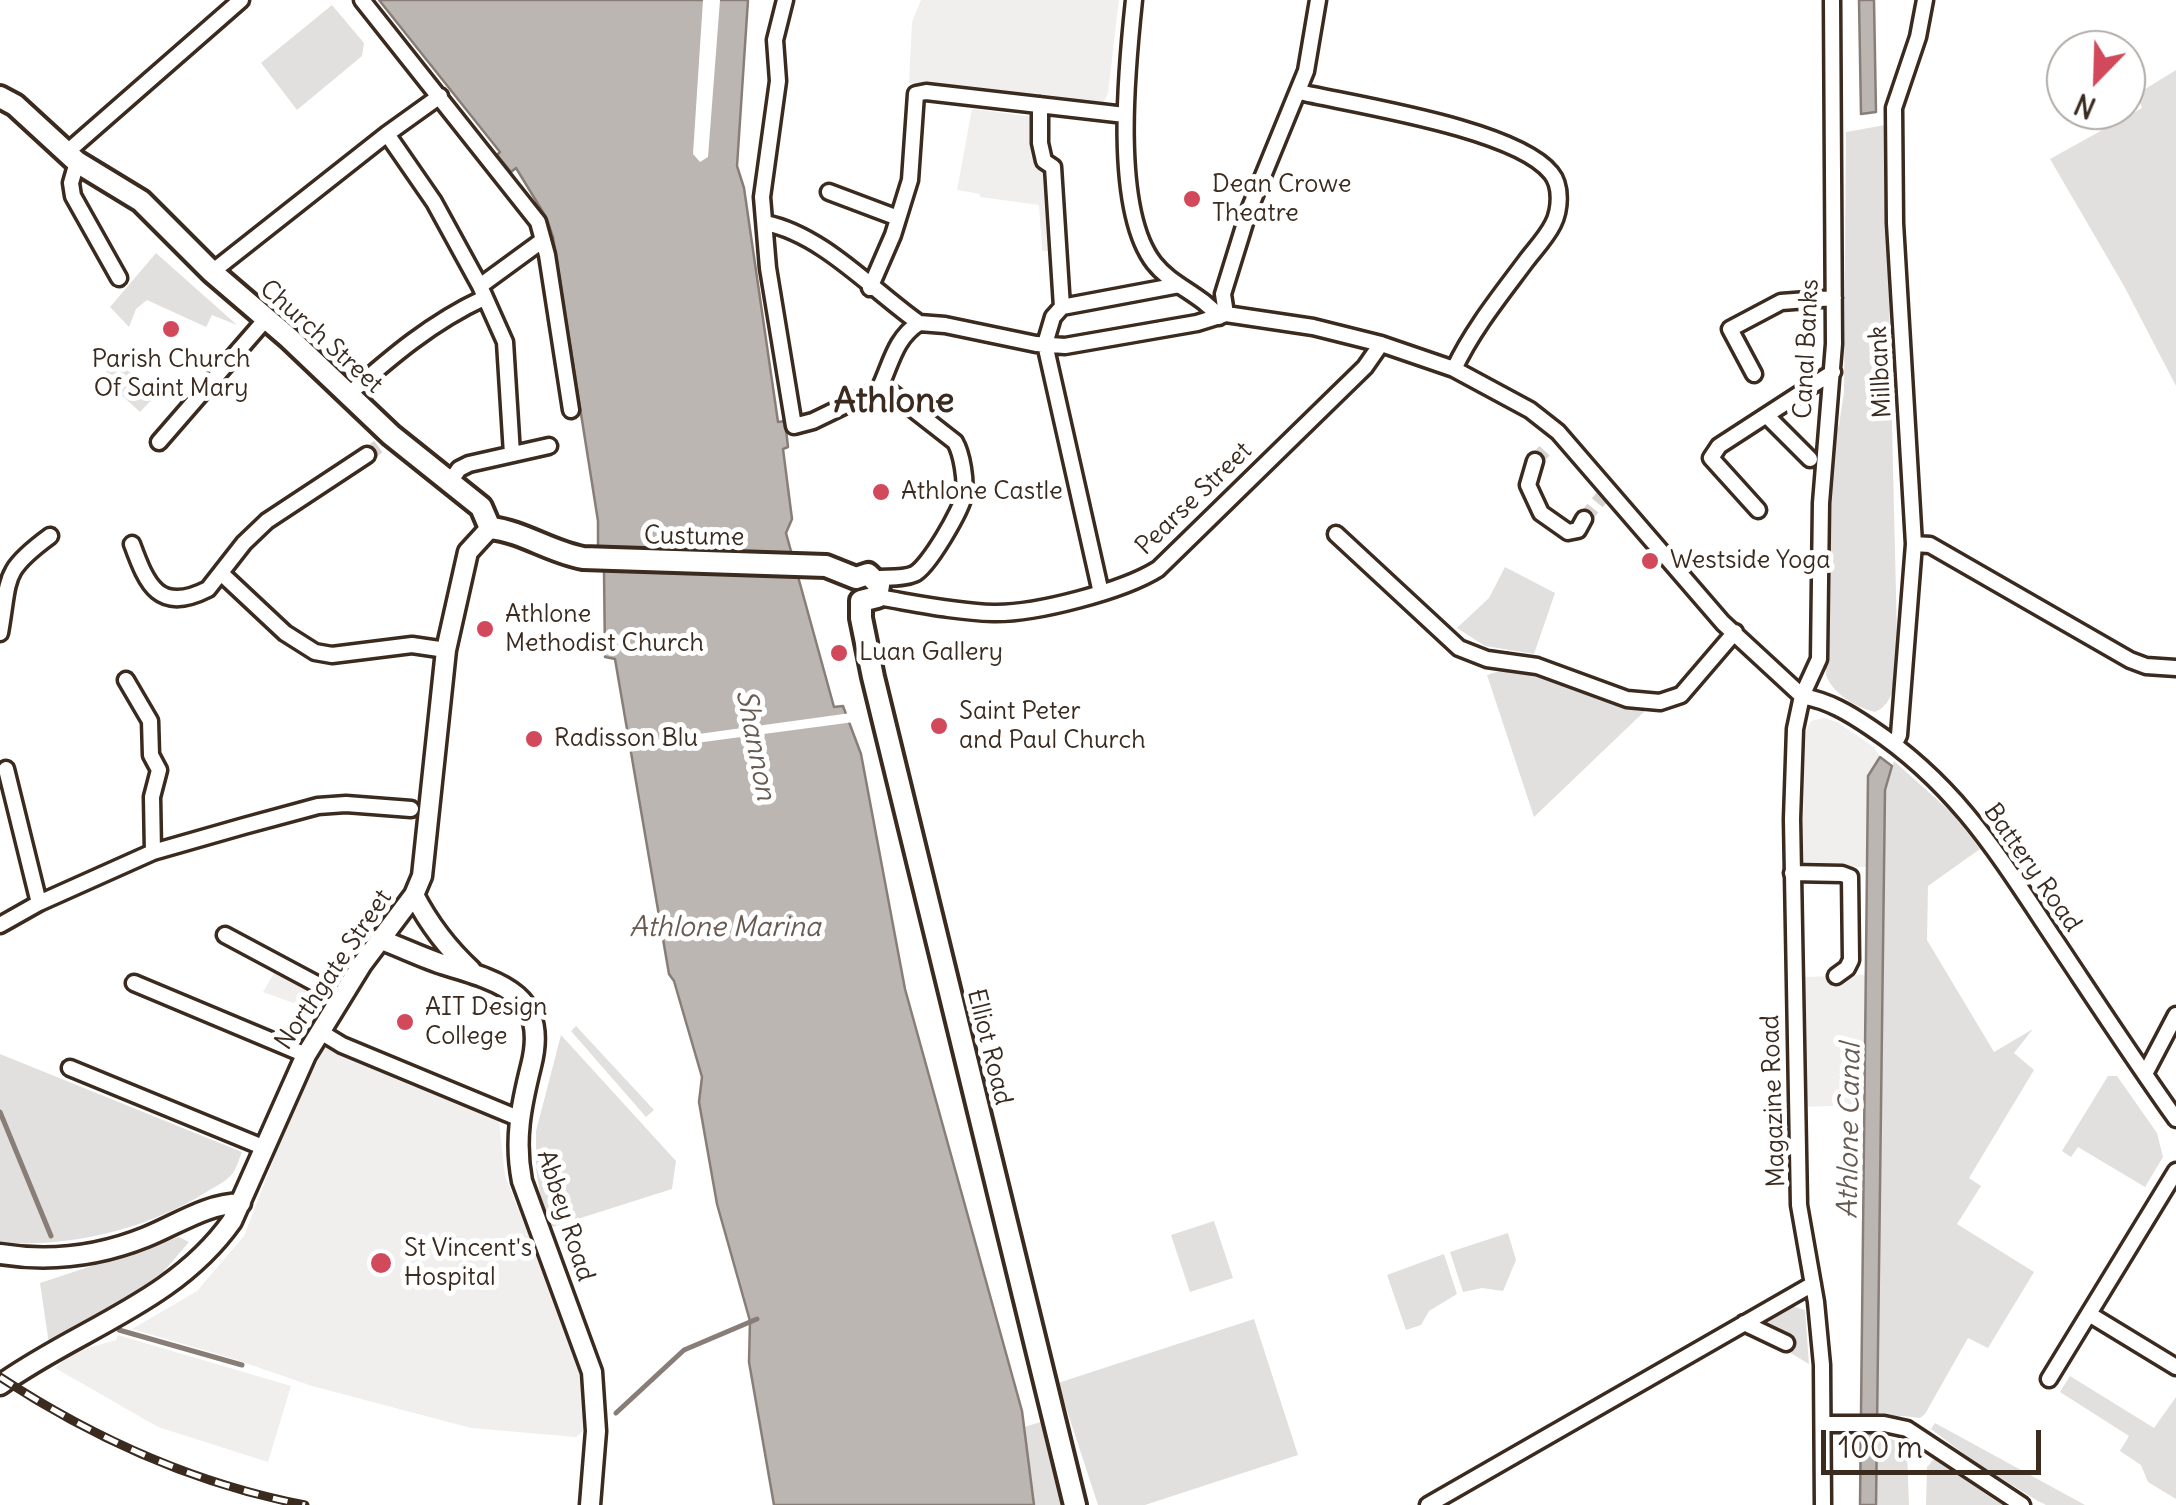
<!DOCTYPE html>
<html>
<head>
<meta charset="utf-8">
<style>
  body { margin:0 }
  #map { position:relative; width:2176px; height:1505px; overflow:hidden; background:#fff; font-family:Delius,sans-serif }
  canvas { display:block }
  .north { position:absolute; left:2046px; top:30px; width:100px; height:100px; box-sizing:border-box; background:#fff; border:2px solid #b1aaa5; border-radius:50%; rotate:203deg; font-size:28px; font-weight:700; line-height:40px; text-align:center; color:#3b2a1e }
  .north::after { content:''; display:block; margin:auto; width:35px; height:45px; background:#d1495b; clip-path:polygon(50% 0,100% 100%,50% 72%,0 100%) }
  .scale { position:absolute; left:1821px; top:1430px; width:220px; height:45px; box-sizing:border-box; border:5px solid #3b2a1e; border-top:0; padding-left:12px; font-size:30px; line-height:35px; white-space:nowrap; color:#3b2a1e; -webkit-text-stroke:8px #fff; paint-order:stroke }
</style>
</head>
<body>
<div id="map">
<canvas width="2176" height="1505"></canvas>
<div class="north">N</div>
<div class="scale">100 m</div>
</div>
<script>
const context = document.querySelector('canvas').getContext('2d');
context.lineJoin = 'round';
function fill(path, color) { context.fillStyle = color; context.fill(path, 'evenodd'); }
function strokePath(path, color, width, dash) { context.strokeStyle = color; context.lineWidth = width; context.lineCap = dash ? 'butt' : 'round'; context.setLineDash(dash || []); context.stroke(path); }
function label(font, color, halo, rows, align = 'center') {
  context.font = font + ' Delius,sans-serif'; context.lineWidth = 10; context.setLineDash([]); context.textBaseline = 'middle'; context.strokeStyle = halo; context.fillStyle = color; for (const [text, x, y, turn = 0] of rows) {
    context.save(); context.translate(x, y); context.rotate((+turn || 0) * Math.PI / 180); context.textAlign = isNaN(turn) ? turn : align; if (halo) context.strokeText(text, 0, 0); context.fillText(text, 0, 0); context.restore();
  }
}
fill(new Path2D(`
  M921 0H1119L1108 93 1104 102 1085 106 909 83 912 22Z
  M972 109 1035 117 1050 168 1055 251H1042L1039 205 980 197V194L957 190Z
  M1824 718 1837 722 1874 747 1880 757 1868 776 1866 867 1802 868 1805 732 1811 721Z
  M277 968 325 992 313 1010 263 992Z
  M1865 975 1863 1105 1800 1107 1802 977Z
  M326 1045 499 1121 505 1176 583 1371 587 1428 576 1437 471 1428 312 1386 231 1358 132 1329 197 1291 244 1236 292 1111Z
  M118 1335 291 1386 268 1462 158 1427 55 1368 74 1352 116 1340Z`), '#f1efee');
fill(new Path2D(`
  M332 5 364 43 362 56 297 110 261 63Z
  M2176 70V386L2124 286 2050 159 2142 108 2137 94Z
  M1885 125 1897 637C1895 660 1901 702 1875 712 1855 707 1833 694 1826 675V537L1832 437 1839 425 1844 392 1846 132Z
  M156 253 237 325 212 315 206 327 147 300 136 309 129 327 110 307Z
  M112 361 160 391 140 412 103 378Z
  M1505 567 1555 593 1534 654 1485 646 1457 628 1489 598Z
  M1515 666 1528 667 1635 707 1648 708 1534 817 1487 675Z
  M1894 761 1953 814 1980 849 1928 886 1927 940 1994 1052 2033 1029 2014 1053 2034 1070 1969 1178 1981 1186 1957 1224 2034 1272 1988 1348 1968 1338 1925 1414 1920 1418 1902 1416 1876 1419 1885 790Z
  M576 1026 577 1027 654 1110 646 1117 571 1031Z
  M561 1035 676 1161 672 1189 546 1229 536 1169V1131Z
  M0 1054 242 1152C239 1159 237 1167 233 1173 227 1181 216 1186 208 1191 146 1230 72 1247 0 1243Z
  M2108 1076H2117L2157 1133 2163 1157 2145 1187 2078 1147 2071 1157 2062 1151Z
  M1214 1221 1233 1278 1190 1292 1171 1235Z
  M1508 1233 1516 1260 1503 1291 1482 1288 1463 1292 1450 1252Z
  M179 1237 189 1242 159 1277 49 1344 40 1283Z
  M1444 1254 1457 1294 1429 1311 1421 1325 1406 1330 1387 1275Z
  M1792 1306 1805 1310 1809 1364 1787 1351 1791 1342 1764 1327 1770 1317Z
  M1254 1319 1298 1455 1145 1505H1098L1058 1383Z
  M2070 1376 2154 1428 2176 1397V1499L2148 1482 2141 1465 2120 1451 2129 1436 2060 1392Z
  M1044 1421 1064 1505H1034L1024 1427Z
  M1935 1423 2085 1505H2046L2038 1501 1976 1463 1931 1429Z
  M1876 1433 1896 1441 1907 1451 1909 1505H1876Z
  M1934 1459 1996 1501 2004 1505H1926L1927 1467Z`), '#e2e0de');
const water = new Path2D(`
  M379 0H748L737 166 744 188 778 422 785 421 788 447 783 449 792 519 786 533 834 707 843 706 861 754 905 989 1022 1411 1034 1505H774L749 1362 750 1321 717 1204 699 1102 702 1077 674 981 669 974 615 659 605 657 604 571 598 545V521L553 237 546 217 516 168 511 172 497 155 500 152Z
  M1859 0H1874L1876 112 1861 114Z
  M1880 757 1892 766 1885 790 1876 1505H1860L1868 776Z`);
fill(water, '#bcb6b3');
strokePath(water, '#887e77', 2.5);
fill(new Path2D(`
  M703 0H720L708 157 700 162 693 154Z
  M851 713 854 722 628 752 626 744Z`), '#fff');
strokePath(new Path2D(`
  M0 1112 51 1236
  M119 1330 242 1365
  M616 1413 684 1350 757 1319`), '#887e77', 5);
strokePath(new Path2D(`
  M367 455 386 441
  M1535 461 1549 446
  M1584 519 1602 497`), '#d8d4d2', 14, [14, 7]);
const minor = new Path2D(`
  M362 0 538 222 547 255 571 410
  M785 0 775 40 778 81 762 197 768 268 794 426 813 421 879 389C891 365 894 339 919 323
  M1134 0C1127 66 1112 209 1154 263 1172 286 1201 294 1219 317
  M1299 92C1356 105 1516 129 1551 173 1562 186 1560 210 1553 224 1546 238 1535 249 1526 261 1500 296 1473 329 1454 369
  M1040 105V143L1044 161 1053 167 1062 307
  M387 134 434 202 480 286 505 342 512 454
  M66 153 241 0
  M77 162 71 183 73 196 119 278
  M829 192 898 218
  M765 223C822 234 872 290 919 323
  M212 272 387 134 440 96
  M480 286 543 240
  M870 288 893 235 910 180 916 94 926 92 1125 115
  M1226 314 1223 294 1249 210 1306 71 1318 0
  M919 323 945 325 1036 344 1065 346 1197 323 1226 314 1313 327 1381 344 1454 369 1530 410 1558 432 1723 623 1802 696
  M1045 344 1101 593
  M1045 344 1053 317 1062 307 1179 285
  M1754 374 1730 329 1781 302 1834 298
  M348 395C391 357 432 322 484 298
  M1767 416 1810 459
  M159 442 265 320
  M1535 461 1528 485 1541 513 1568 532 1578 530 1584 519
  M450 482 459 469 469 464 549 446
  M1758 510 1711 458 1719 446 1833 372
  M1336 534 1459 648 1487 659 1537 666 1627 699 1660 702 1681 695 1735 632
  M132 544C147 585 159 614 208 589L244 543 267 521 367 455
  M1914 544 1930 545 2130 660 2146 666 2176 668
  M222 574 285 633 315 652 332 655 412 645 446 650
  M875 578C888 577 903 579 914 574 928 568 962 509 964 495 966 480 962 454 955 442L882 385
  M877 597C914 603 955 612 993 613 1035 614 1123 591 1158 569L1365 367 1381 344
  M0 633C10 577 1 572 50 536
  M126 680 150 721 151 755 159 770 152 797 153 852
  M1802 696C1829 701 1849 713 1871 728 1958 786 1999 856 2055 940 2095 1000 2134 1060 2176 1119
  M1895 743 1899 735 1914 544 1895 223 1894 108 1918 37 1925 0
  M6 769 39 903
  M1792 873 1842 874 1850 877 1851 960 1847 968 1836 976
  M0 925 39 903 153 852 244 826 318 806 346 804 411 809
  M225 935 341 997
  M134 983 306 1055
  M319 1031 342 1045 518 1118
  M70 1068 265 1148
  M2145 1074 2176 1015
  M2089 1314 2176 1367
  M1744 1323 1786 1343
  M2049 1379 2176 1171
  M1824 1424H1884L1907 1429 2022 1505
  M1428 1505 1813 1284
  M1823 1505 1822 1365 1816 1302 1799 1205 1792 819 1795 729 1802 696 1819 659 1821 503 1834 344 1832 0`);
const tertiary = new Path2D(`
  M414 895C429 924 446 947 471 970
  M379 939C401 947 423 958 445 965 502 982 549 995 531 1066 521 1106 514 1140 522 1181L592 1372 596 1431 590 1505
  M0 1254C50 1262 99 1256 146 1237 178 1224 206 1204 241 1203
  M0 1385C78 1329 175 1302 232 1221L306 1055 362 964 414 895 422 876 446 650 468 552 490 528`);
const secondary = new Path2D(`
  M0 97 15 105 77 162 141 201 212 272 289 338 391 435 481 507 490 528C522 531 550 552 583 558L826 566 856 578 868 574 879 585 877 597 861 601
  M861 601V618L873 677 1075 1505`);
strokePath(minor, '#3b2a1e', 21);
strokePath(tertiary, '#3b2a1e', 25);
strokePath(secondary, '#3b2a1e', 28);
strokePath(minor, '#fff', 14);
strokePath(tertiary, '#fff', 18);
strokePath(secondary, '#fff', 20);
const rail = new Path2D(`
  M0 1377C93 1438 196 1484 305 1505`);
strokePath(rail, '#3b2a1e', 9);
strokePath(rail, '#fff', 5, [15]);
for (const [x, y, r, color] of [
  [1192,199,10,"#d1495b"],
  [171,329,10,"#d1495b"],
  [881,492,10,"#d1495b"],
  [1650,561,10,"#d1495b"],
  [485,629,10,"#d1495b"],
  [839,653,10,"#d1495b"],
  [939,726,10,"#d1495b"],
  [534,739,10,"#d1495b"],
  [405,1022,10,"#d1495b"],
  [381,1263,12,"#d1495b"]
]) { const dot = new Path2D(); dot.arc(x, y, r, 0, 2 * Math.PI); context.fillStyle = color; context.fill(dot); strokePath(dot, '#fff', 4); }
label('25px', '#3b2a1e', '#fff', [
  ["Dean Crowe",1212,185],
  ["Theatre",1212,214],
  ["Parish Church",171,360,"center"],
  ["Of Saint Mary",171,389,"center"],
  ["Athlone Castle",901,492],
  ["Westside Yoga",1670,561],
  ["Athlone",505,615],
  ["Methodist Church",505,644],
  ["Luan Gallery",859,653],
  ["Saint Peter",959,712],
  ["and Paul Church",959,741],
  ["Radisson Blu",554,739],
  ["AIT Design",425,1008],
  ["College",425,1037],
  ["St Vincent's",404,1249],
  ["Hospital",404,1278]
], 'left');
label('25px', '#3b2a1e', '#fff', [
  ["Church Street",321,337,42],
  ["Canal Banks",1807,349,-87],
  ["Millbank",1881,372,-93],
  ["Pearse Street",1194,499,-44],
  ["Custume",694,537,1],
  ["Battery Road",2032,868,55],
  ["Northgate Street",334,970,-56],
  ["Elliot Road",989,1047,76],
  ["Magazine Road",1774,1101,-92],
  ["Abbey Road",565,1216,72]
]);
label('italic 28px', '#685b52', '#fff', [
  ["Shannon",755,745,79],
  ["Athlone Marina",725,928],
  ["Athlone Canal",1850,1131,-89]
]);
label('bold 35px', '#3b2a1e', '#fff', [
  ["Athlone",894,402]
]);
</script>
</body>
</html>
